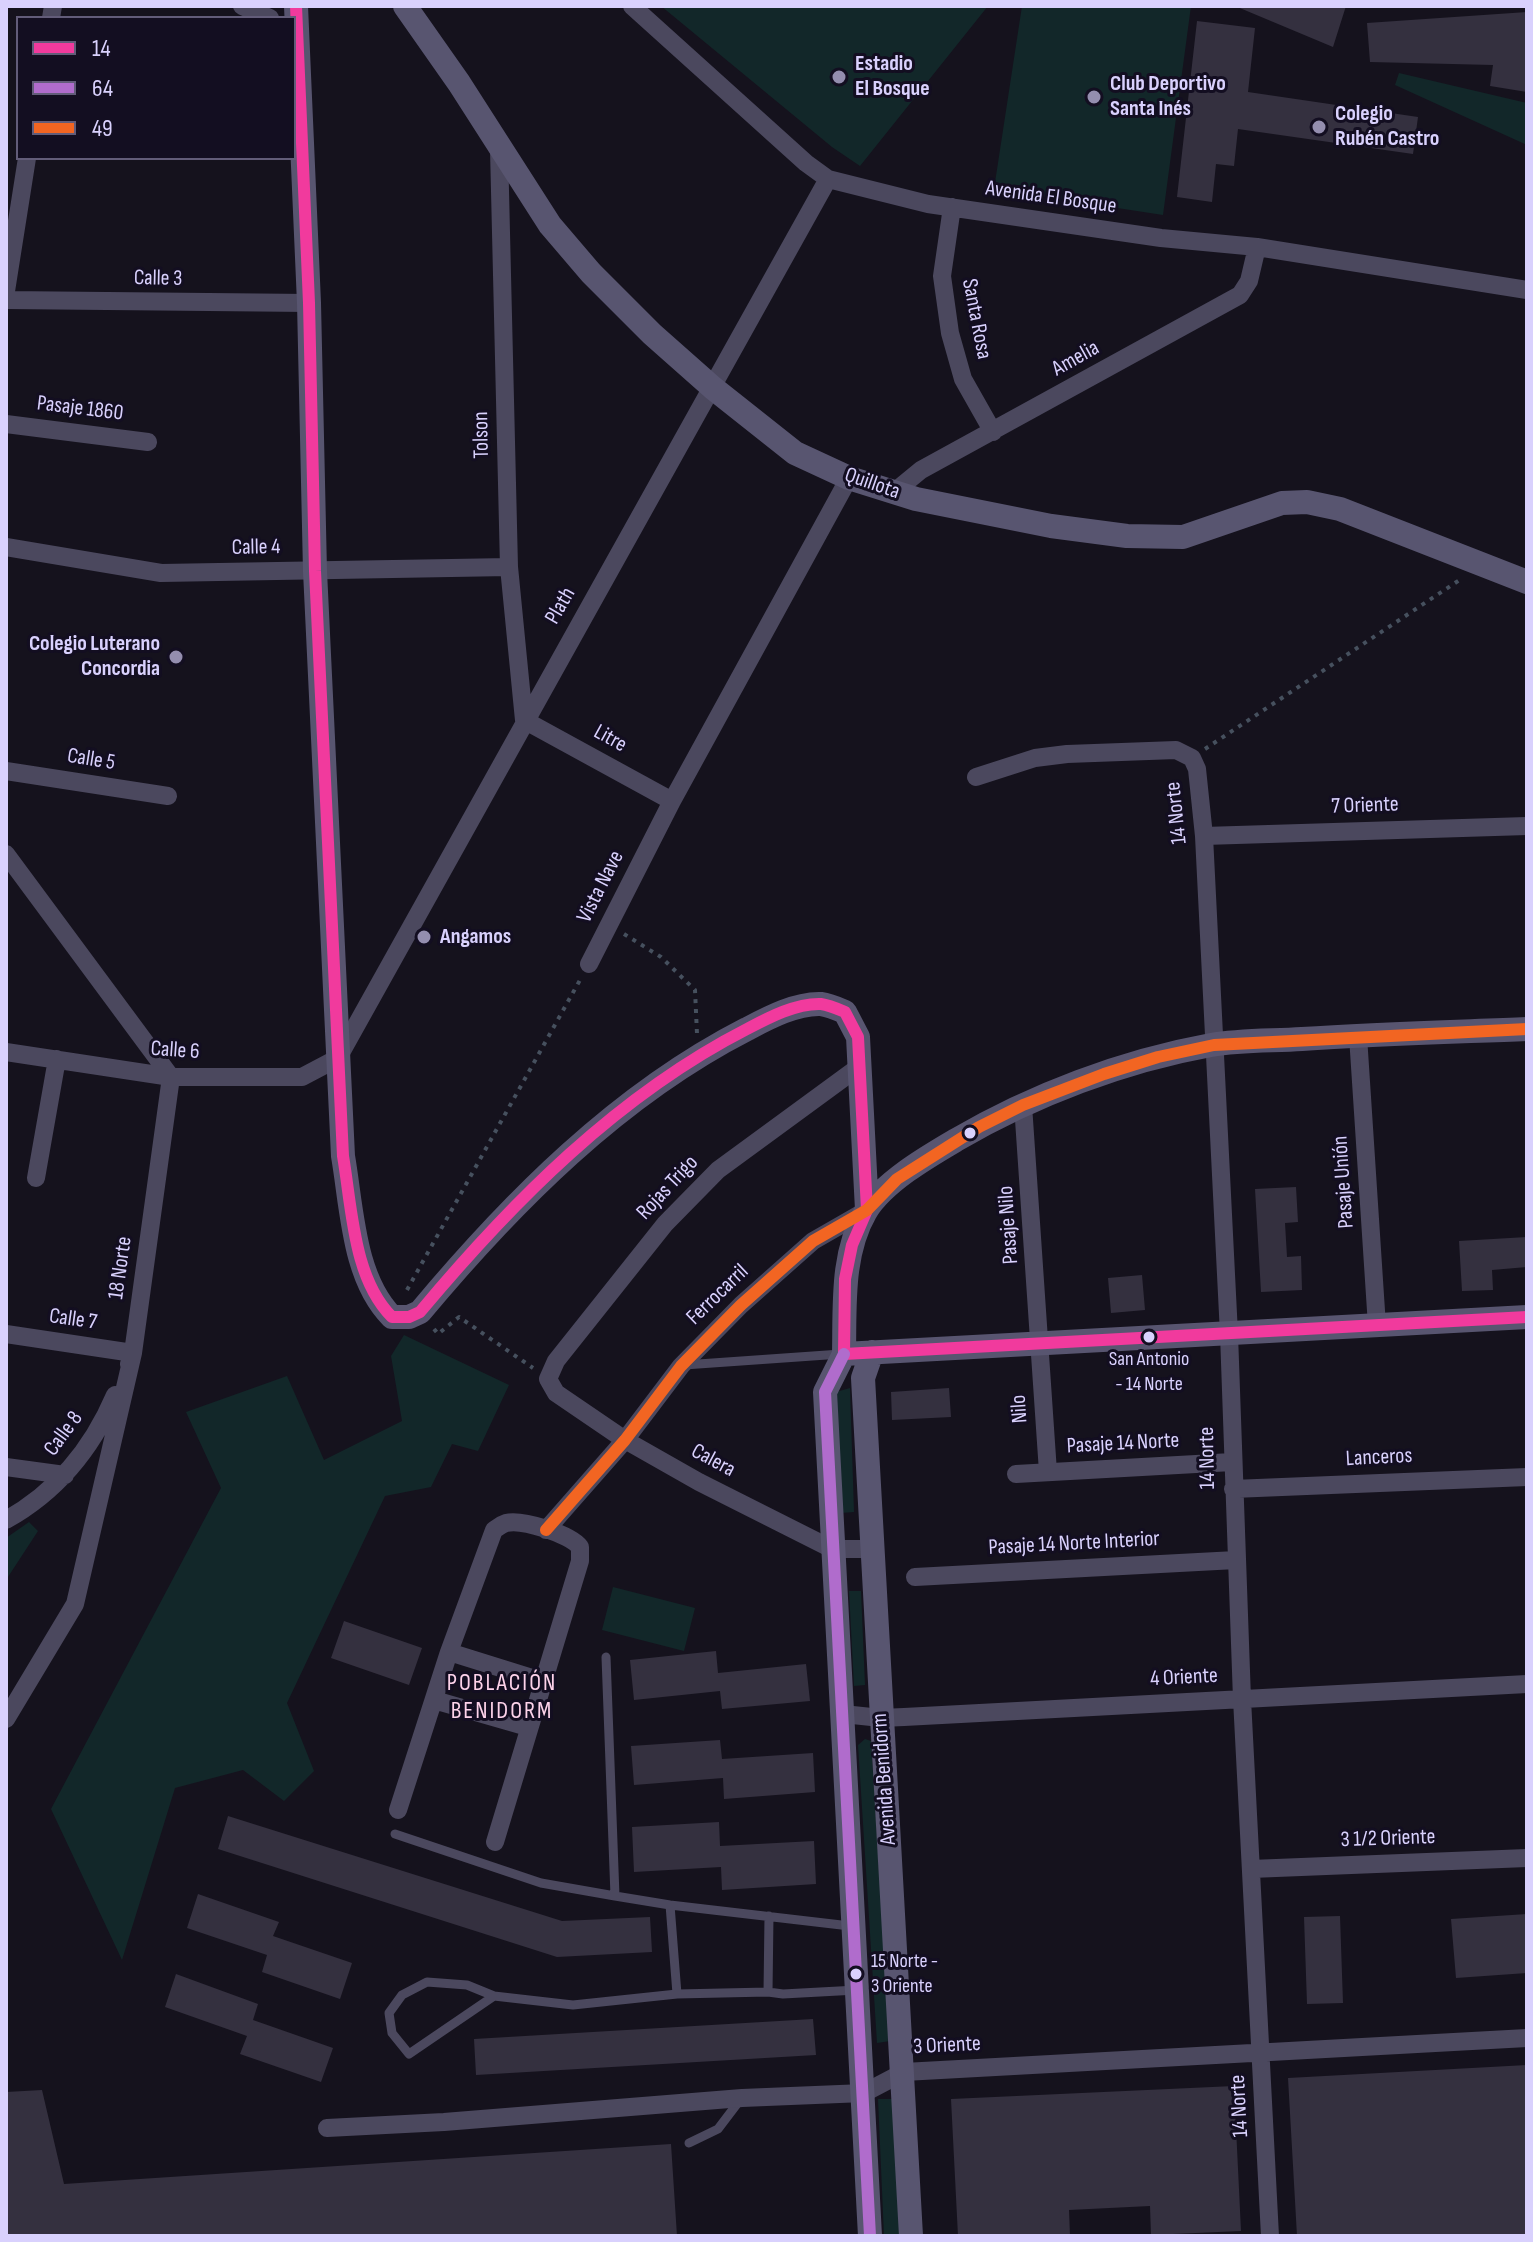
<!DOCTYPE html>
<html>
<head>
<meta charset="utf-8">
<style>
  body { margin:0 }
  #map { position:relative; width:1533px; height:2242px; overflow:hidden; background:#15121d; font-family:"Sofia Sans Condensed",sans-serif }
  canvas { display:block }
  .frame { position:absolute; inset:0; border:8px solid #d9d1fd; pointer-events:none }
  .legend { position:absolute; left:16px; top:16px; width:280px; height:144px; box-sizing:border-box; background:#130e21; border:2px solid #625c79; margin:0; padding:10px 14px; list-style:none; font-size:24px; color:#d9d1fd }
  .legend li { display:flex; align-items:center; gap:16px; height:40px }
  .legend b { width:40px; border:2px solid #625c79 }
</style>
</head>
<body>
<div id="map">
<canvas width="1533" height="2242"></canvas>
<div class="frame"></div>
<ul class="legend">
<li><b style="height:10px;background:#f13a9d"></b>14</li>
<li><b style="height:10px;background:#b06ccc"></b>64</li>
<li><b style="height:10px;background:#f26522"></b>49</li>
</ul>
</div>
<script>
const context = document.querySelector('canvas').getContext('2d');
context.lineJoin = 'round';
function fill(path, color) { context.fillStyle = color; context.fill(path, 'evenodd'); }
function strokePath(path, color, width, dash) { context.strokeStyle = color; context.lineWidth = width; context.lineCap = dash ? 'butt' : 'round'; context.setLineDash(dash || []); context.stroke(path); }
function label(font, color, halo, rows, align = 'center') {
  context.font = font + ' "Sofia Sans Condensed",sans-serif'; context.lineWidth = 6; context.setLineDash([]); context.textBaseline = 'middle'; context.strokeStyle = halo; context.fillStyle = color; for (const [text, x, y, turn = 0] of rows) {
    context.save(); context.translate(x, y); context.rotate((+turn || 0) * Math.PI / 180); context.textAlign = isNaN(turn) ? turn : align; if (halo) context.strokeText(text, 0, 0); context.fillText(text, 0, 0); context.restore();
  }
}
fill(new Path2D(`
  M661 6H988L860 166 832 147Z
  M1022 6H1191L1163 215 994 189Z
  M1399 73 1527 103V145L1395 85Z
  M404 1335 509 1385 478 1451 452 1444 431 1487 385 1496 287 1703 314 1771 284 1801 243 1770 175 1788 122 1960 51 1809 221 1488 186 1412 287 1376 324 1460 402 1421 391 1356Z
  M850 1388 854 1512 841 1513 836 1392Z
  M29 1522 38 1531 6 1580V1538Z
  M613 1587 695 1608 684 1651 602 1630Z
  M849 1591H861L865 1685 854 1686Z
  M865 1739 871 1741 890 2041 877 2043 858 1745Z
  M878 2099H894L900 2236H884Z`), '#122729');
fill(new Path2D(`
  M1235 6H1346L1333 47Z
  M1527 12V45H1525L1527 92 1490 86 1493 65 1370 62 1367 23Z
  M1197 21 1255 28 1248 92 1418 117 1413 154 1238 129 1234 166 1216 164 1212 202 1177 197Z
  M1296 1187 1298 1222 1285 1223 1287 1257 1301 1256 1302 1290 1261 1292 1255 1189Z
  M1527 1237V1267L1492 1270 1493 1290 1462 1291 1459 1241Z
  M1142 1275 1145 1310 1111 1313 1108 1278Z
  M949 1388 951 1417 892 1420 891 1392Z
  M344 1621 422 1648 409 1685 331 1658Z
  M716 1651 718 1673 806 1664 810 1701 722 1709 720 1691 634 1700 630 1660Z
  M720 1740 722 1759 813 1753 815 1792 724 1799 723 1778 634 1785 631 1746Z
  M228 1816 562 1921 650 1917 652 1952 557 1957 218 1849Z
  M719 1822 720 1846 814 1841 816 1884 722 1890 721 1867 634 1872 632 1827Z
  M198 1894 279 1922 273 1936 352 1963 340 1999 262 1972 267 1955 187 1928Z
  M1527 1914V1973L1456 1978 1451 1919Z
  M1340 1916 1343 2003 1307 2004 1304 1917Z
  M176 1974 258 2004 253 2020 333 2048 321 2082 240 2054 247 2036 165 2007Z
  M813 2019 816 2055 476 2075 474 2039Z
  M1527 2065V2236H1297L1288 2078Z
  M1234 2086 1241 2231 1151 2235 1150 2206 1069 2210 1070 2236H958L951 2099Z
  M42 2090 64 2184 671 2144 677 2236H6V2092Z`), '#34303f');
strokePath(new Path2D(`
  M1205 749 1461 579
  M624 934 661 957 695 990 697 1034
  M407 1290 580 980
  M434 1329 438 1334 459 1317 533 1368`), '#46505e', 4, [4, 6]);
strokePath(new Path2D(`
  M684 1365 841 1354
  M606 1657 615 1896 670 1905 850 1926
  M395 1834 541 1883 615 1896
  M670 1905 677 1994
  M768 1992 769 1916
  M494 1996 409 2054 392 2033 389 2013 402 1995 427 1982 467 1985 494 1996 573 2005 677 1994 768 1992 783 1994 857 1990
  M689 2143 718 2129 740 2100`), '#4b485e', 9);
strokePath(new Path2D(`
  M242 6 270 18
  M632 6 806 163 828 179 928 204 1161 238 1257 247 1527 290
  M51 18 53 6
  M499 149 509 567 524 720 672 801
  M952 207 942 276 950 333 963 379 993 432
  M6 291 27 158
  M6 300 309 303
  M6 424 148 442
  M893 493 921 470 1240 295 1249 281 1257 247
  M6 547 161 573 509 567
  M6 771 168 796
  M976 777 1035 758 1067 754 1176 750 1192 758 1197 769 1204 836 1229 1334 1242 1699 1270 2236
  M1204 836 1527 826
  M6 854 171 1077 133 1353 75 1604 6 1719
  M589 964 672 801 849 478
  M1358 1036 1377 1326
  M6 1052 171 1077H302L338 1058C499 764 667 473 828 179
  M860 1066 718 1170 665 1224 556 1361 548 1379 556 1393 625 1440 699 1482 832 1549H873
  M1023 1105 1048 1472
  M36 1178 57 1059
  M6 1334 133 1353 129 1364
  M6 1467 65 1475
  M1016 1474 1232 1462
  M1233 1489 1527 1477
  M6 1520C58 1491 92 1449 115 1395
  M546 1530 625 1440 681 1366 741 1305 813 1241 867 1210
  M915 1577 1236 1560
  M449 1652 542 1681
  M434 1700 528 1727
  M843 1714 881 1718 904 1717 1527 1684
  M398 1810 449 1652 494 1530C499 1527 500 1525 506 1523 522 1519 570 1534 580 1547V1561L495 1842
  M1251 1869 1527 1858
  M327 2128 444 2122 742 2098 864 2093 904 2072 1527 2038`), '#4b485e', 18);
strokePath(new Path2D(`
  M296 6 309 303 315 571 343 1156C352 1208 353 1278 392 1317H409L420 1312C512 1202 618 1095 747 1029 768 1018 796 1003 821 1004 829 1005 838 1009 845 1012L858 1037 867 1210
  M405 6 459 83 550 225 591 273 652 334 713 388 795 453 849 478 916 499 1051 526 1127 536 1183 537 1282 503 1307 502 1340 509 1527 582
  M1527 1029C1452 1032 1377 1034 1302 1039 1272 1041 1241 1040 1211 1045 1123 1061 1033 1095 956 1140 927 1157 884 1182 866 1211 841 1254 845 1306 844 1354L1527 1317
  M872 1352 863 1378 911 2236
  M844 1354 825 1392 870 2236`), '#585570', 24);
strokePath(new Path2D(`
  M296 6 309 303 315 571 343 1156C352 1208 353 1278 392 1317H409L420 1312C512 1202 618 1095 747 1029 768 1018 796 1003 821 1004 829 1005 838 1009 845 1012L858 1037 867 1210 852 1245 845 1279 844 1354 1527 1317`), '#f13a9d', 12);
strokePath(new Path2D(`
  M844 1354 825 1392 870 2236`), '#b06ccc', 12);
strokePath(new Path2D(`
  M546 1530 625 1440 681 1366 741 1305 813 1241 867 1210 897 1179 979 1127 1023 1105 1104 1074 1158 1057 1214 1045 1527 1029`), '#f26522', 12);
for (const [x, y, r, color] of [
  [839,77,8,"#948eaf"],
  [1094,97,8,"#948eaf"],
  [1319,127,8,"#948eaf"],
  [176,657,8,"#948eaf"],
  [424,937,8,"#948eaf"],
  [970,1133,7,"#d9d1fd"],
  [1149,1337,7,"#d9d1fd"],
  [856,1974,7,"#d9d1fd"]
]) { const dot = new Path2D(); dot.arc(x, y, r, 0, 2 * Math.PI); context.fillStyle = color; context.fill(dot); strokePath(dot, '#130e21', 3); }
label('20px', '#d9d1fd', '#130e21', [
  ["San Antonio",1149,1360],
  ["- 14 Norte",1149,1385],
  ["15 Norte -",871,1962,"left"],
  ["3 Oriente",871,1987,"left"]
]);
label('bold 22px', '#d9d1fd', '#130e21', [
  ["Estadio",855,64],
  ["El Bosque",855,89],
  ["Club Deportivo",1110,84],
  ["Santa Inés",1110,109],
  ["Colegio",1335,114],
  ["Rubén Castro",1335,139],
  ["Colegio Luterano",160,644,"right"],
  ["Concordia",160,669,"right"],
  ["Angamos",440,937]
], 'left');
label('22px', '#d9d1fd', '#130e21', [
  ["Avenida El Bosque",1051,198,8],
  ["Calle 3",158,279,1],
  ["Santa Rosa",976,319,79],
  ["Amelia",1076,359,-29],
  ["Pasaje 1860",80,409,7],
  ["Tolson",482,435,-91],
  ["Quillota",872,484,19],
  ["Calle 4",256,548,-1],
  ["Plath",561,606,-60],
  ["Litre",610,739,29],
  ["Calle 5",91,760,9],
  ["7 Oriente",1365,806,-2],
  ["14 Norte",1177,813,-96],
  ["Vista Nave",601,887,-63],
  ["Calle 6",175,1051,4],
  ["Pasaje Unión",1344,1182,-94],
  ["Rojas Trigo",668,1188,-47],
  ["Pasaje Nilo",1009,1225,-94],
  ["18 Norte",121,1268,-82],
  ["Ferrocarril",718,1295,-44],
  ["Calle 7",73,1320,8],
  ["Nilo",1020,1409,-94],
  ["Calle 8",64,1434,-54],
  ["Pasaje 14 Norte",1123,1444,-3],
  ["14 Norte",1208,1458,-91],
  ["Lanceros",1379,1458,-3],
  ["Calera",713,1461,28],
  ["Pasaje 14 Norte Interior",1074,1544,-3],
  ["4 Oriente",1184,1678,-3],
  ["Avenida Benidorm",885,1779,-94],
  ["3 1/2 Oriente",1388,1839,-2],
  ["3 Oriente",947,2046,-3],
  ["14 Norte",1240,2106,-93]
]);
context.letterSpacing = '2px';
label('24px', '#fdd3ea', '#130e21', [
  ["POBLACIÓN",502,1684],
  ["BENIDORM",502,1712]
]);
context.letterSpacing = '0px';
</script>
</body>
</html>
